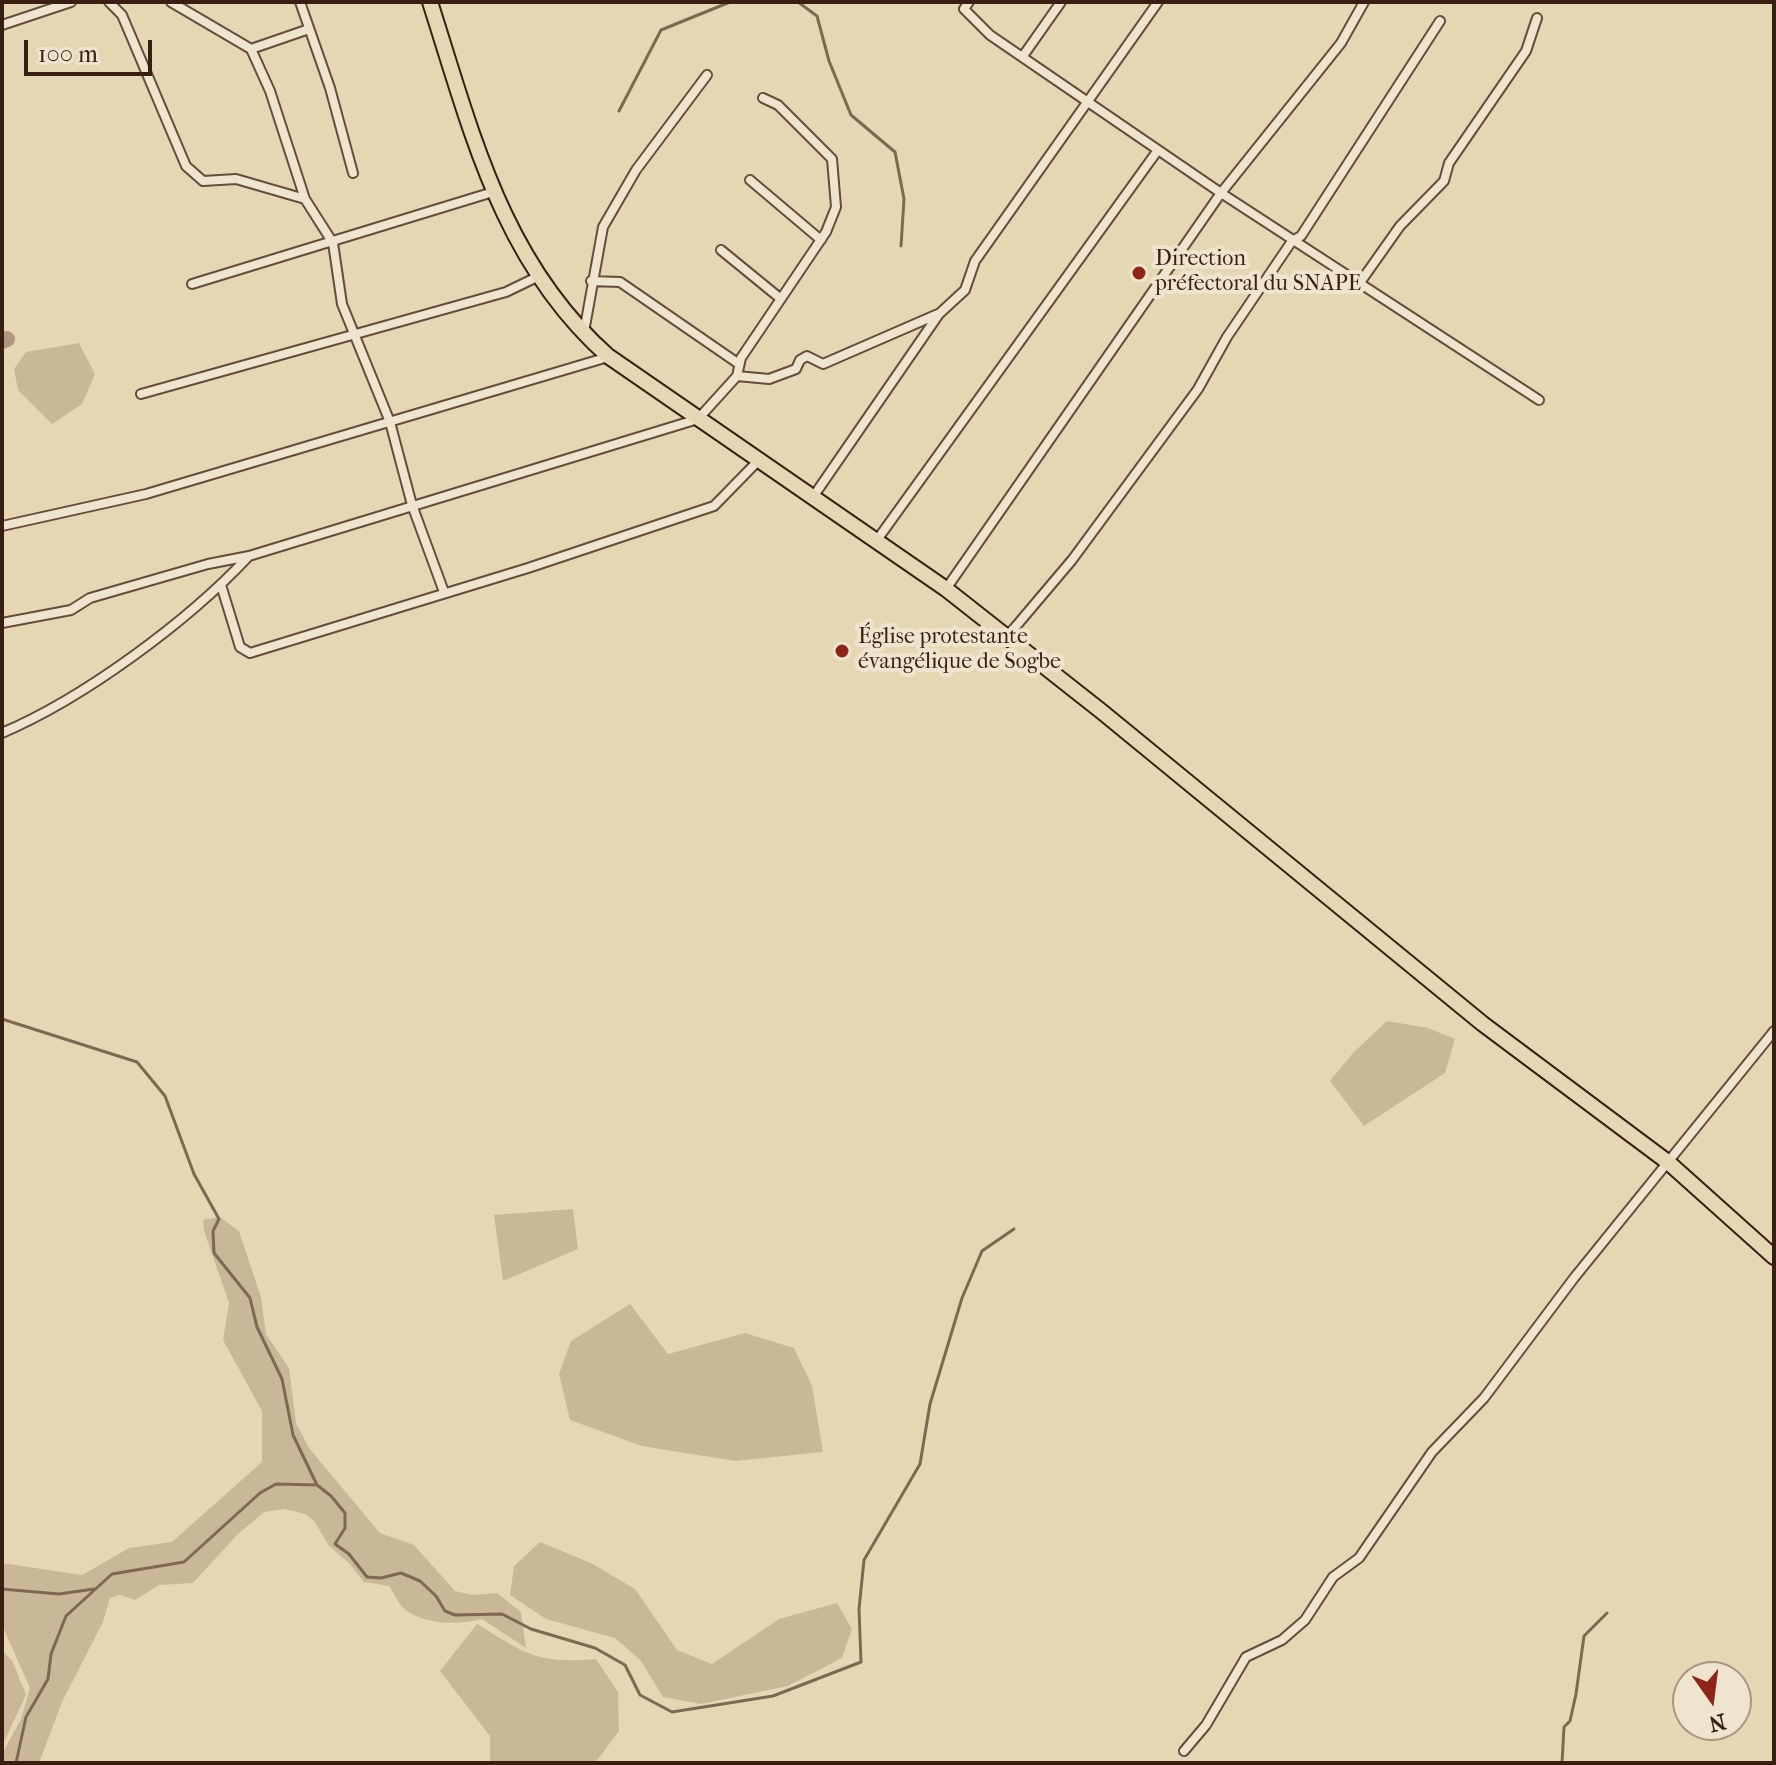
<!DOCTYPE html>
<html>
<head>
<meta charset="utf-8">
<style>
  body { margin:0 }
  #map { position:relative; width:1776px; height:1765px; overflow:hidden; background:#e6d7b4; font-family:"IM FELL French Canon",serif }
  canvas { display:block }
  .frame { position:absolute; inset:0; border:4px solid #391f12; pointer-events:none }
  .north { position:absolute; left:1672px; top:1661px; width:80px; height:80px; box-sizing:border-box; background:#efe5ce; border:2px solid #a69683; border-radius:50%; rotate:166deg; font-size:22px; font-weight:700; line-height:32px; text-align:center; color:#391f12 }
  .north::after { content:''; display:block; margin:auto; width:28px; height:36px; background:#8f2418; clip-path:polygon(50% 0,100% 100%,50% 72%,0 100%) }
  .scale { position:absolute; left:24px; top:40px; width:128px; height:36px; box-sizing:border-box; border:4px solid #391f12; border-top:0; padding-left:10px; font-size:24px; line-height:28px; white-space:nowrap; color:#391f12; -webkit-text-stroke:6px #efe5ce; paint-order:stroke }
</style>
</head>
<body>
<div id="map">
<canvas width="1776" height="1765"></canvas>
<div class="frame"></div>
<div class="north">N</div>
<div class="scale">100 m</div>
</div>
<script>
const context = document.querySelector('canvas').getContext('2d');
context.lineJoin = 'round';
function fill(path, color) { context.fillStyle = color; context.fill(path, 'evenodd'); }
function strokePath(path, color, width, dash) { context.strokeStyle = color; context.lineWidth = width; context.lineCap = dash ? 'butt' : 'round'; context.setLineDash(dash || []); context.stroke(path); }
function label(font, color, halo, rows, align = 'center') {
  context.font = font + ' "IM FELL French Canon",serif'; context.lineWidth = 8; context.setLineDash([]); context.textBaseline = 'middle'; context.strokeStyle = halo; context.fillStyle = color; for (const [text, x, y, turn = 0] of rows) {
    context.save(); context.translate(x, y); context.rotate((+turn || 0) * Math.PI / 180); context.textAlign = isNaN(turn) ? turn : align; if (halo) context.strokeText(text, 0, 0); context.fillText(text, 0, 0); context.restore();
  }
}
fill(new Path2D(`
  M79 343 95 374 82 404 52 424 18 390 14 369 26 352Z
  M1387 1021 1428 1028 1455 1039 1445 1073 1364 1126 1330 1081 1353 1053Z
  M573 1209 578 1249 503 1281 494 1215Z
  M220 1217 239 1231 261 1297 266 1334 289 1368 296 1423 309 1448 380 1533 414 1545 455 1591 472 1595 497 1593 521 1612 526 1648 482 1619C459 1625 428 1625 407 1611 400 1607 394 1593 389 1586L364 1582 349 1563 329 1546 314 1521 305 1514 285 1509 264 1512 238 1534 193 1583 159 1585 135 1600 120 1595 110 1598 103 1622 62 1702 39 1763H2V1754L21 1719 30 1688 2 1625V1563L82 1575 129 1548 172 1542 262 1462V1411L223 1340 229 1303 204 1231 203 1220Z
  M630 1304 668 1354 745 1333 794 1348 812 1386 823 1452 735 1461 642 1446 570 1420 559 1374 571 1341Z
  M540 1542 591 1563 635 1589 677 1650 712 1664 779 1619 837 1603 852 1629 842 1658 788 1686 701 1704 663 1697 641 1661 615 1638 546 1619 510 1595 514 1566Z
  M477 1624C526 1654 537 1664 596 1659L618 1692 619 1731 595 1763H490V1736L440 1671Z
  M2 1651 12 1660 26 1695 2 1746Z`), '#c9b898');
strokePath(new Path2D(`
  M798 2 817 16 829 61 851 115 895 152 904 199 901 246
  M619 111 661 30 730 2
  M2 1019 137 1062 165 1096 194 1174 219 1219 213 1231 214 1253 250 1298 257 1327 282 1379 293 1435 317 1485
  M2 1589 59 1594 94 1589
  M16 1763 26 1717 48 1679 51 1654 66 1616 112 1574 184 1562 260 1493 276 1484 317 1485 331 1496 345 1513V1528L335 1544 349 1554 367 1577 381 1578 401 1573 420 1581 436 1596 445 1611 455 1615 502 1614 531 1629 595 1648 625 1665 640 1695 672 1712 773 1696 861 1662 859 1609 864 1560 920 1464 930 1404 962 1298 982 1251 1014 1229
  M1562 1763 1564 1727 1570 1721 1576 1694 1584 1636 1607 1613`), '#7d6852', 3);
strokePath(new Path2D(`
  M2 341 7 339`), '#ab987d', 16);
const minor = new Path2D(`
  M109 2 122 15 186 166 203 181 236 179 305 199
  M171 2 251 49 270 91 305 199 333 243 342 304 390 422 412 505 444 592
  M300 2 330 88 353 173
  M969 2 964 9 990 35 1221 193 1539 400
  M2 25 71 2
  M251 49 309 29
  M1023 56 1061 2
  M750 180 821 240
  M721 250 781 299
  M591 281 620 282 739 364
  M192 284 493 192
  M1359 284 1400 226 1444 181 1449 163 1526 51 1537 18
  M584 332 603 227 636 170 707 75
  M737 376 769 379 796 369 800 360 807 356 823 364 938 314
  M141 394 506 292 537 277
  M813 497 939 314 965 290 975 261 1158 2
  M2 526 146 494 608 357
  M877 540 1158 150
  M221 585 240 647 250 653 528 568 714 506 759 460
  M946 589 1221 193 1341 43 1364 2
  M2 623 71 610 90 598 208 564 249 556 698 419 737 376 741 358 826 232 836 207 832 159 778 105 763 98
  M1006 638 1072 560 1198 389 1227 337 1292 241 1301 236 1440 21
  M2 733C84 698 187 622 248 557
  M1184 1751 1206 1725 1246 1657 1282 1640 1305 1620 1333 1577 1359 1558 1432 1452 1484 1398 1574 1278 1774 1031`);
const trunk = new Path2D(`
  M430 2C472 133 502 262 608 356L946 589 1101 711 1483 1024 1669 1163 1774 1257`);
strokePath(minor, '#644d3a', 12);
strokePath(trunk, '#391f12', 18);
strokePath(minor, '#efe5ce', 8);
strokePath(trunk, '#e6d7b4', 14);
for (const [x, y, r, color] of [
  [1139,273,8,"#8f2418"],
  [842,651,8,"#8f2418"]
]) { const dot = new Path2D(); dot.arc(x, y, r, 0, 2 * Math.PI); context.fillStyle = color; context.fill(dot); strokePath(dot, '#efe5ce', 3); }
label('22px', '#391f12', '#efe5ce', [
  ["Direction",1155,260],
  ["préfectoral du SNAPE",1155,285],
  ["Église protestante",858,638],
  ["évangélique de Sogbe",858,663]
], 'left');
</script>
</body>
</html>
